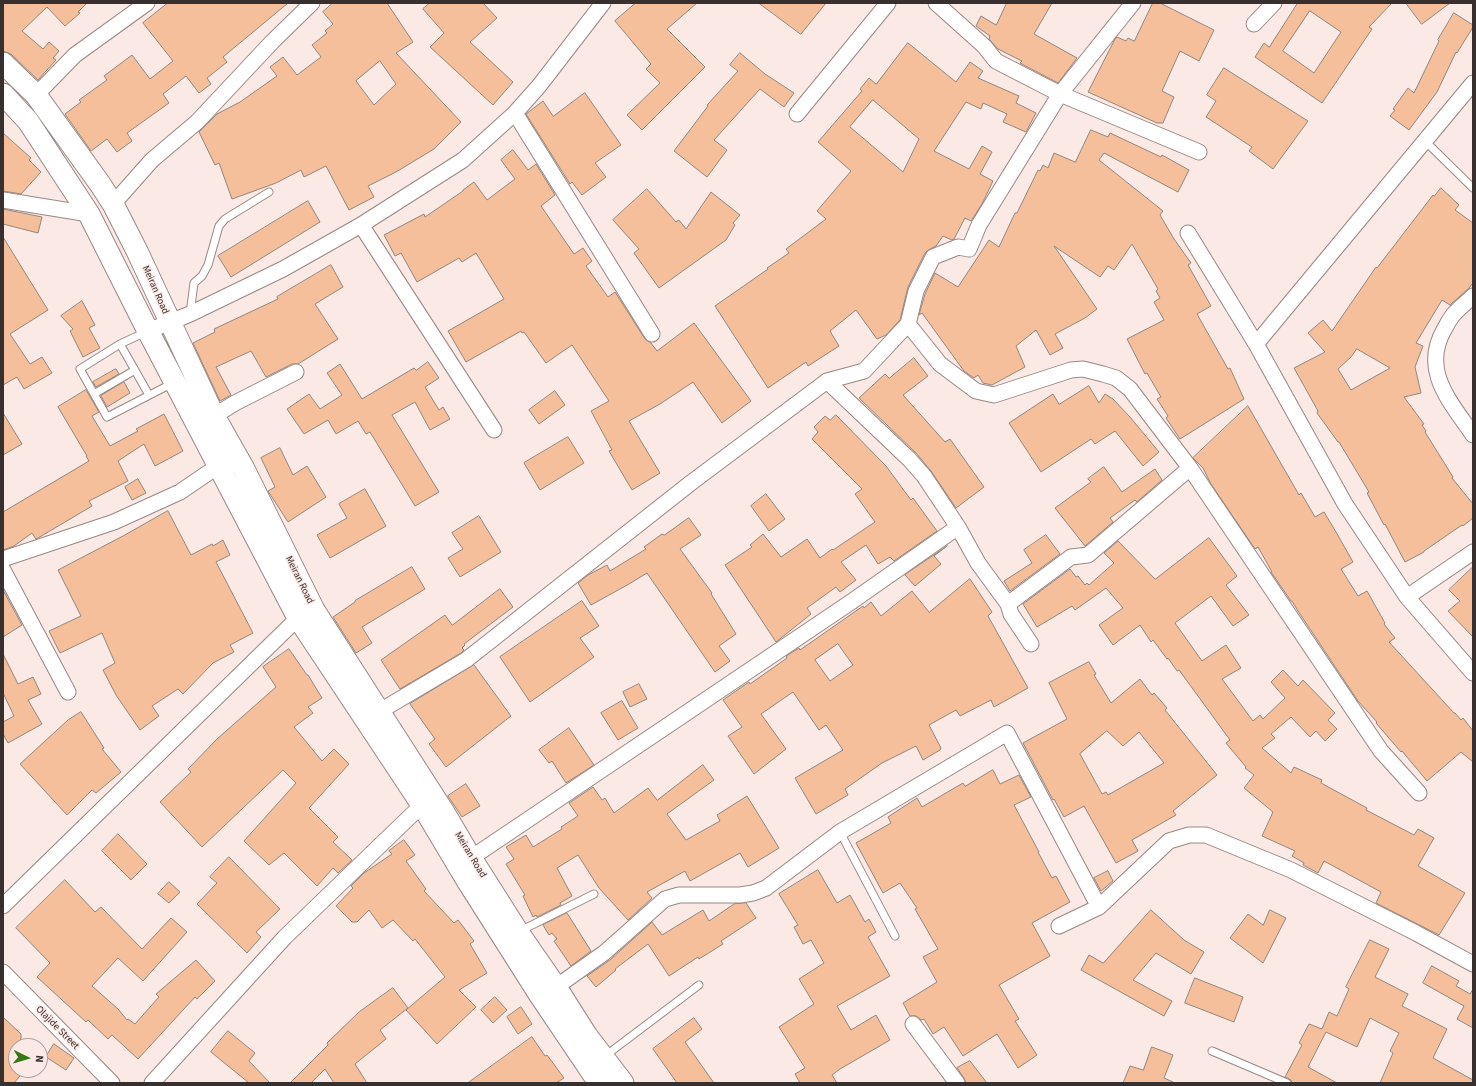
<!DOCTYPE html>
<html>
<head>
<meta charset="utf-8">
<style>
  body { margin:0 }
  #map { position:relative; width:1476px; height:1086px; overflow:hidden; background:#fae9e5; font-family:"Source Sans 3",sans-serif }
  canvas { display:block }
  .frame { position:absolute; inset:0; border:4px solid #37302f; pointer-events:none }
  .north { position:absolute; left:8px; top:1038px; width:40px; height:40px; box-sizing:border-box; background:#fae9e5; border:1px solid #ac9f9c; border-radius:50%; rotate:95deg; font-size:11px; font-weight:700; line-height:16px; text-align:center; color:#37302f }
  .north::after { content:''; display:block; margin:auto; width:14px; height:18px; background:#357715; clip-path:polygon(50% 0,100% 100%,50% 72%,0 100%) }
</style>
</head>
<body>
<div id="map">
<canvas width="1476" height="1086"></canvas>
<div class="frame"></div>
<div class="north">N</div>
</div>
<script>
const context = document.querySelector('canvas').getContext('2d');
context.lineJoin = 'round';
function fill(path, color) { context.fillStyle = color; context.fill(path, 'evenodd'); }
function strokePath(path, color, width, dash) { context.strokeStyle = color; context.lineWidth = width; context.lineCap = dash ? 'butt' : 'round'; context.setLineDash(dash || []); context.stroke(path); }
function label(font, color, halo, rows, align = 'center') {
  context.font = font + ' "Source Sans 3",sans-serif'; context.lineWidth = 3; context.setLineDash([]); context.textBaseline = 'middle'; context.strokeStyle = halo; context.fillStyle = color; for (const [text, x, y, turn = 0] of rows) {
    context.save(); context.translate(x, y); context.rotate((+turn || 0) * Math.PI / 180); context.textAlign = isNaN(turn) ? turn : align; if (halo) context.strokeText(text, 0, 0); context.fillText(text, 0, 0); context.restore();
  }
}
const building = new Path2D(`
  M3 3H87L78 12 80 13 65 26 47 7 22 31 43 49 49 42 59 51 53 58 56 60 38 80 11 54 3 51Z
  M168 3H288L223 57 227 62 207 78 211 84 199 93 186 76 163 94 169 103 127 133 132 141 117 152 107 139 91 151 65 114 81 102 79 100 107 80 104 76 132 55 150 79 173 61 143 23Z
  M333 3H387L413 42 396 53 461 122 434 149 396 172 368 186 374 197 349 210 326 166 304 177 301 170 276 183 232 199 219 163 215 165 199 132 217 114 240 102 277 76 270 67 283 57 297 75 321 57 312 45 327 33 325 31 333 24 323 12ZM380 61 396 84 374 105 356 81Z
  M430 3H483L497 18 470 42 513 82 493 105 430 47 444 33 423 9Z
  M636 3H697L667 29 705 67 642 130 627 115 660 83 646 69 651 64 615 21Z
  M759 3H826L801 34Z
  M1007 3H1052L1034 34 1077 58 1058 83 1020 63 1022 61 998 49 989 39 990 36 976 26 981 16 996 25Z
  M1153 3H1160L1214 30 1199 61 1180 51 1162 91 1174 97 1163 123H1157L1088 92 1115 39 1117 37 1126 41 1128 38 1134 41Z
  M1298 3H1392L1369 27 1372 29 1322 103 1255 57 1264 43 1269 47ZM1310 11 1341 32 1314 73 1283 51Z
  M1406 3H1450L1422 24Z
  M1454 13 1473 25V27L1457 53 1456 52 1437 92 1409 130 1390 116 1395 110 1393 109 1408 88 1414 93 1439 41 1438 40Z
  M908 43 956 82 970 62 983 71 978 78 1019 96 1016 103 1036 113 1026 132 1003 122 1007 114 983 103 981 109 966 102 934 151 969 169 982 146 992 152 980 174 993 181 982 204 971 221 965 218 954 239 952 240 943 236 936 246 930 249 925 253 908 287 900 320 886 335 877 339 856 310 830 331 839 346 808 366 806 362 768 388 715 306 768 269 767 268 789 253 786 249 826 219 817 211 851 171 818 142 862 91 860 89 869 78 876 84ZM873 100 919 139 903 172 850 127Z
  M740 53 765 74 794 93 784 107 760 89 714 140 727 150 707 177 674 151 708 106 707 105 738 71 730 65Z
  M1224 68 1308 121 1273 169 1249 151 1252 147 1206 117 1216 101 1207 95Z
  M585 93 621 145 595 163 606 177 582 195 572 182 570 184 526 114 543 101 553 116Z
  M1091 130 1108 137 1110 133 1161 157 1162 155 1189 170 1178 192 1104 153 1099 160 1163 211 1160 215 1174 239 1191 263 1188 265 1211 306 1197 314 1228 369 1230 368 1244 399 1180 439 1166 418 1168 416 1157 399 1161 397 1147 373 1145 374 1127 339 1164 320 1154 302 1160 298 1156 291 1158 289 1132 244 1114 270 1108 266 1100 277 1054 246 1097 309 1085 318 1055 334 1063 348 1050 355 1036 330 1016 346 1025 367 992 385 983 383 978 375 974 378 964 371 922 313 919 315 925 294 935 273 958 287 989 240 999 247 1015 213H1017L1038 170 1040 171 1043 165 1048 168 1054 153 1075 162Z
  M3 133 31 158 29 160 41 172 21 194 3 191Z
  M513 150 528 170 536 164 555 195 541 206 574 254 583 248 592 261 586 266 608 297 615 292 645 339 651 343 657 351 694 323 751 401 722 423 693 382 660 404 629 421 660 473 632 490 609 451 612 450 591 411 609 401 572 345 546 363 524 332 522 333 521 331 466 362 448 331 504 299 476 253 462 262 459 258 417 282 401 253 395 256 384 235 424 214 425 217 463 191V190L474 182 487 200 515 179 501 160Z
  M1441 188 1459 205 1455 210 1473 223V283L1469 288 1450 305 1442 300 1416 343 1423 346 1415 367 1421 393 1404 397 1424 424 1422 425 1426 431 1425 432 1453 477 1452 478 1473 504V518L1463 526 1462 525 1424 551V552L1405 562 1385 524 1384 525 1367 493 1369 492 1339 442H1338L1317 413 1318 411 1294 368 1325 352 1308 333 1323 320 1332 331 1376 267 1377 268 1433 195 1434 196ZM1357 349 1390 368 1351 390 1338 369 1351 357Z
  M647 189 676 222 679 220 686 229 711 192 740 215 733 223 735 225 726 240 659 288 634 253 639 249 613 220Z
  M308 201 320 222 231 277 218 256Z
  M3 209 42 217 38 233 3 224Z
  M3 237 48 310 10 334 30 364 42 357 52 373 24 389 17 377 3 385Z
  M331 265 343 287 315 304 338 339 298 364H292L266 377 251 351 216 367 231 395 220 401 193 343 215 332 214 329 278 299 277 297Z
  M82 301 95 325 89 328 100 348 83 357 70 331 73 329 61 316Z
  M914 358 928 376 903 395 945 442 950 439 984 487 956 508 931 471 916 453 859 398 885 374 889 378Z
  M428 362 439 378 425 387 439 410 443 407 450 419 430 430 415 402 392 415 439 492 415 506 370 432 366 434 358 421 336 434 328 420 304 434 287 409 309 394 320 409 342 395 327 373 340 364 362 399 414 368 416 370Z
  M116 369 119 374 96 387 93 382Z
  M124 382 130 393 107 407 101 396Z
  M1089 386 1099 403 1105 394 1113 399 1130 417 1159 452 1143 466 1115 431 1095 444 1091 439 1041 472 1009 423 1053 394 1059 404Z
  M86 390 99 412 92 416 110 446 138 431 136 429 164 414 183 451 155 466 144 444 118 461 128 481 89 501 92 506 38 538 36 539 32 533 14 546 3 550V512L89 461 86 456H87L58 407Z
  M555 391 565 405 539 424 529 410Z
  M1248 406 1299 495 1301 493 1315 517 1324 512 1336 532 1353 562 1341 569 1358 596 1367 591 1385 623 1384 624 1395 638 1389 642 1454 713H1455L1461 720 1463 718 1473 731V762L1461 752 1427 781 1402 751 1401 752 1376 723 1377 722 1358 701 1298 611 1292 601H1291L1271 572H1272L1258 547 1255 549 1211 484 1203 468 1193 458Z
  M3 413 22 444 3 455Z
  M836 415 886 466 911 500 913 498 937 531 894 561 890 557 878 564 866 545 841 562 856 580 840 592 836 587 807 608 811 614 776 642 725 565 752 547 750 545 763 534 781 557 807 539 820 558 832 549 833 550 875 522 855 494 862 489 812 439 818 432 814 427 825 416 830 420Z
  M568 437 584 463 540 490 524 463Z
  M280 448 293 475 307 466 326 497 288 522 268 491 275 487 261 458Z
  M1104 467 1122 492 1155 469 1162 480 1137 502 1135 500 1110 518 1113 522 1085 546 1055 508 1091 482 1088 479Z
  M138 479 146 493 132 500 125 487Z
  M365 489 386 526 330 558 317 535 347 518 339 504Z
  M766 494 785 519 769 531 751 506Z
  M168 511 191 555 212 544 213 546 223 540 230 555 216 562 253 633 230 645 234 652 213 663 183 694 178 689 152 706 159 716 140 730 116 695 103 670 115 663 102 633 60 653 49 631 81 616 58 570 123 536Z
  M479 516 501 552 460 577 448 558 463 549 452 533Z
  M689 518 701 535 680 549 712 593 711 594 736 634 719 646 730 661 715 672 647 573 629 584 591 605 578 583 588 575 607 565 610 571 646 549 644 547 662 534 664 535Z
  M1046 535 1060 554 1010 591 1004 581 1032 563 1024 550Z
  M1209 538 1237 576 1226 585 1249 615 1233 626 1211 596 1175 623 1202 661 1226 645 1241 668 1222 679 1253 721 1260 715 1263 719 1285 698 1271 682 1283 670 1298 686 1303 680 1335 713 1328 720 1337 729 1325 741 1316 731 1310 737 1291 717 1271 734 1275 738 1262 748 1291 773 1294 767 1322 780 1321 783 1367 808 1366 810 1414 835 1418 829 1434 838 1418 866 1465 893 1439 935 1376 903 1381 892 1324 861 1318 873 1303 865 1304 863 1292 856 1295 851 1262 836 1273 812 1244 788 1254 775 1245 768 1246 767 1226 743 1230 740 1179 670 1177 671 1168 658 1167 659 1153 640 1151 642 1140 625 1113 645 1099 625 1123 608 1106 588 1075 610 1072 606 1037 627 1023 604 1070 569 1076 577 1078 576 1085 585 1087 583 1089 585 1114 563 1104 553 1118 541 1155 579Z
  M947 546 934 556 941 564 915 586 905 575Z
  M412 567 425 589 362 627 372 643 356 653 333 617 355 602V601Z
  M1473 567V637L1448 611 1460 601 1449 590Z
  M970 579 992 612 988 616 1028 688 994 707 991 700 960 716 956 710 929 725 941 748 940 750 923 760 916 746 882 763 845 789 848 795 816 814 795 778 843 750 826 725 819 730 793 692 761 714 786 749 754 774 728 736 742 727 723 700 749 682 750 684 787 658 786 656 799 648 800 650 863 606 864 608 871 602 881 616 912 591 929 612ZM838 644 853 665 830 681 815 660Z
  M500 589 513 607 464 644 465 645 462 648 464 650 461 653 400 689 381 660 445 615 452 625Z
  M3 590 22 625 3 637Z
  M582 601 599 626 580 638 594 657 530 702 500 657Z
  M289 649 307 675H308L322 698 308 707 313 713 294 727 322 761 334 749 349 764 309 808 338 837 333 842 352 860 338 873 333 868 317 886 284 853 269 865 244 841 296 783 283 770 202 847 160 802 191 772 188 769 217 739 276 687 263 667Z
  M3 654 18 684 33 677 41 694 28 700 42 724 8 743 3 734V722L14 716 3 693Z
  M1089 662 1096 674 1094 675 1111 703 1140 679 1152 695 1154 693 1167 708 1165 710 1217 775 1173 811 1176 815 1132 840 1138 851 1116 863 1084 806 1064 817 1054 799 1053 800 1023 743 1067 719 1049 683ZM1107 731 1123 746 1139 732 1164 763 1108 795 1106 792 1102 794 1080 754Z
  M474 665 511 716 446 767 429 744 435 739 410 704Z
  M639 684 647 699 630 707 623 692Z
  M622 701 638 728 618 740 601 713Z
  M81 712 104 748 102 749 121 772 96 793 92 790 67 815 20 764 68 720Z
  M569 728 594 765 566 783 552 761 549 763 539 750Z
  M703 765 714 780 667 814 686 840 720 821 717 815 747 796 779 848 748 867 740 853 690 881 685 871 647 892 652 898 628 920 599 888 578 855 557 868 572 896 560 903 561 905 537 917 536 915 533 917 523 896 525 895 506 864 514 859 506 847 526 835 533 847 562 829 561 827 578 816 569 803 593 787 602 800 605 798 614 813 648 788 657 800Z
  M993 770 1000 784 1019 775 1031 797 1014 805 1039 852H1038L1052 878 1056 876 1070 902 1032 923 1050 956 999 985 1019 1019 1015 1021 1037 1055 1018 1068 997 1034 963 1056 944 1027 933 1034 924 1019 921 1020 916 1016H910L903 1003 937 982 923 957 938 949 915 909 917 908 900 883 883 893 856 843 891 823 888 817 917 798 922 807 963 783 965 786Z
  M466 784 480 806 462 817 448 796Z
  M118 834 147 864 131 880 102 851Z
  M404 840 415 855 406 861 426 889 424 891 454 923 458 920 474 941 470 944 487 973 459 990 476 1007 437 1044 406 1010 445 977 415 939 413 941 393 920 382 928 369 910 357 922H352L336 906 353 888 351 886 364 873 392 854 389 851Z
  M229 857 280 909 256 932 261 937 247 953 197 904 217 883 210 877Z
  M818 870 837 903 850 895 865 922 869 919 876 932 868 937 890 976 837 1006 851 1030 876 1015 890 1040 840 1069 832 1075 837 1083H800L795 1074 805 1068 779 1027 814 1004 799 979 824 963 811 940 803 944 794 927 798 925 779 894Z
  M1108 871 1113 881 1101 891 1094 878Z
  M65 880 95 912 101 907 142 949 171 918 187 932 143 981 118 958 92 986 118 1009 127 1020 128 1019 135 1024 159 997 156 994 196 960 215 981 197 999 195 997 138 1059 112 1035 108 1039 88 1020 86 1022 37 977 50 963 16 928Z
  M169 882 180 892 169 903 158 894Z
  M746 903 756 918 721 941 723 944 699 959 698 957 669 976 648 944 615 969 616 970 596 987 587 976 610 960 652 922 662 935 703 910 709 921 734 904Z
  M1151 910 1184 940 1204 952 1191 974 1156 953 1133 980 1172 1001 1164 1016 1081 970 1089 955 1103 963Z
  M1270 910 1286 918 1263 963 1230 938 1248 914 1263 925Z
  M567 913 591 951 571 966 554 941 557 939 552 933 549 935 543 925Z
  M1370 940 1389 949 1375 977 1408 994 1402 1006 1447 1029 1433 1058 1473 1080V1083H1380L1393 1053 1390 1051 1399 1033 1370 1018 1357 1047 1326 1032 1308 1067 1337 1083H1292L1291 1080 1285 1077 1302 1045 1299 1043 1309 1024 1322 1029 1329 1012 1337 1016 1349 989 1346 987Z
  M1432 966 1459 981 1456 986 1470 994 1473 989V1028L1457 1019 1464 1006 1423 983Z
  M1195 978 1243 997 1234 1022 1185 1003Z
  M393 988 408 1008 380 1030 386 1039 355 1064 367 1083H334L325 1069 311 1083H290L328 1045 327 1043 359 1012Z
  M495 997 507 1010 493 1023 481 1010Z
  M521 1007 532 1024 518 1034 507 1017Z
  M3 1017 21 1034V1039L16 1044 19 1046H16V1070H25L14 1083H3Z
  M694 1018 702 1029 685 1042 714 1083H677L653 1049Z
  M228 1031 255 1053 249 1061 270 1083H249L211 1052Z
  M532 1037 545 1056 547 1055 564 1078 556 1083H468Z
  M54 1044 74 1058 66 1070 46 1057Z
  M1152 1047 1173 1055 1164 1078 1173 1082V1083H1123L1130 1066 1143 1070Z
  M970 1061 987 1083H966L964 1078 957 1068Z`);
fill(building, '#f6bf9c');
strokePath(building, '#93867d', 1);
const lane = new Path2D(`
  M1425 141 1473 188
  M190 314 194 283 202 276 208 265 219 226 225 219 269 192
  M146 332 120 344 80 369 107 417 173 383
  M120 344 149 395
  M94 394 135 370
  M840 832 895 936
  M520 931 594 894
  M1212 1051 1287 1083
  M605 1056 699 985`);
const street = new Path2D(`
  M936 3 984 46 996 61 1060 94 1199 152
  M1254 24 1274 3
  M36 95 75 55 147 3
  M515 113 652 334
  M797 114 888 3
  M3 200 89 214
  M113 204 152 160 197 122 272 42 312 3
  M361 225 494 430
  M1188 233 1256 344 1345 504 1407 597 1473 673
  M1473 296C1466 303 1459 308 1453 315 1450 319 1447 324 1445 328 1420 370 1450 401 1473 435
  M908 324 940 364 976 391 994 395 1071 370 1083 369 1103 374 1116 378 1130 389 1190 468 1381 751 1419 793
  M148 331 190 314 283 269 361 225 463 160 515 113 539 86 603 3
  M1256 344 1473 83
  M827 381 909 459 924 476 958 527 978 563 1008 604
  M214 416 235 403 296 372
  M3 559 114 522 180 492 218 466
  M3 570 68 692
  M1407 597 1473 552
  M1031 644 1011 614 1008 604 1071 557 1088 555 1190 468
  M380 711 466 660 692 482 827 381 864 371 908 324 916 291 933 257 958 247 969 249 979 225 1060 94 1133 3
  M471 858 851 602 958 527
  M3 906 298 618
  M1059 926 1099 907 1169 841 1189 835H1206L1291 870 1416 933 1473 964
  M3 972 112 1083
  M556 987 604 953 665 899 679 895H740L753 893 766 888 840 832 1007 733 1099 907
  M913 1024 957 1083
  M152 1083 285 937 422 805`);
const secondary = new Path2D(`
  M3 63 36 95 100 184 113 204 137 251 214 416 244 469 314 610 445 814 471 858 518 932 556 987 587 1036 623 1083
  M3 94 28 121 89 214 148 331 298 618 422 805 468 882 539 994 599 1083`);
strokePath(lane, '#988884', 9);
strokePath(street, '#988884', 17);
strokePath(secondary, '#988884', 23);
strokePath(lane, '#fff', 7);
strokePath(street, '#fff', 15);
strokePath(secondary, '#fff', 21);
label('10px', '#37302f', '#fae9e5', [
  ["Meiran Road",155,290,66],
  ["Meiran Road",299,580,64],
  ["Meiran Road",470,855,59],
  ["Olajide Street",57,1028,45]
]);
</script>
</body>
</html>
